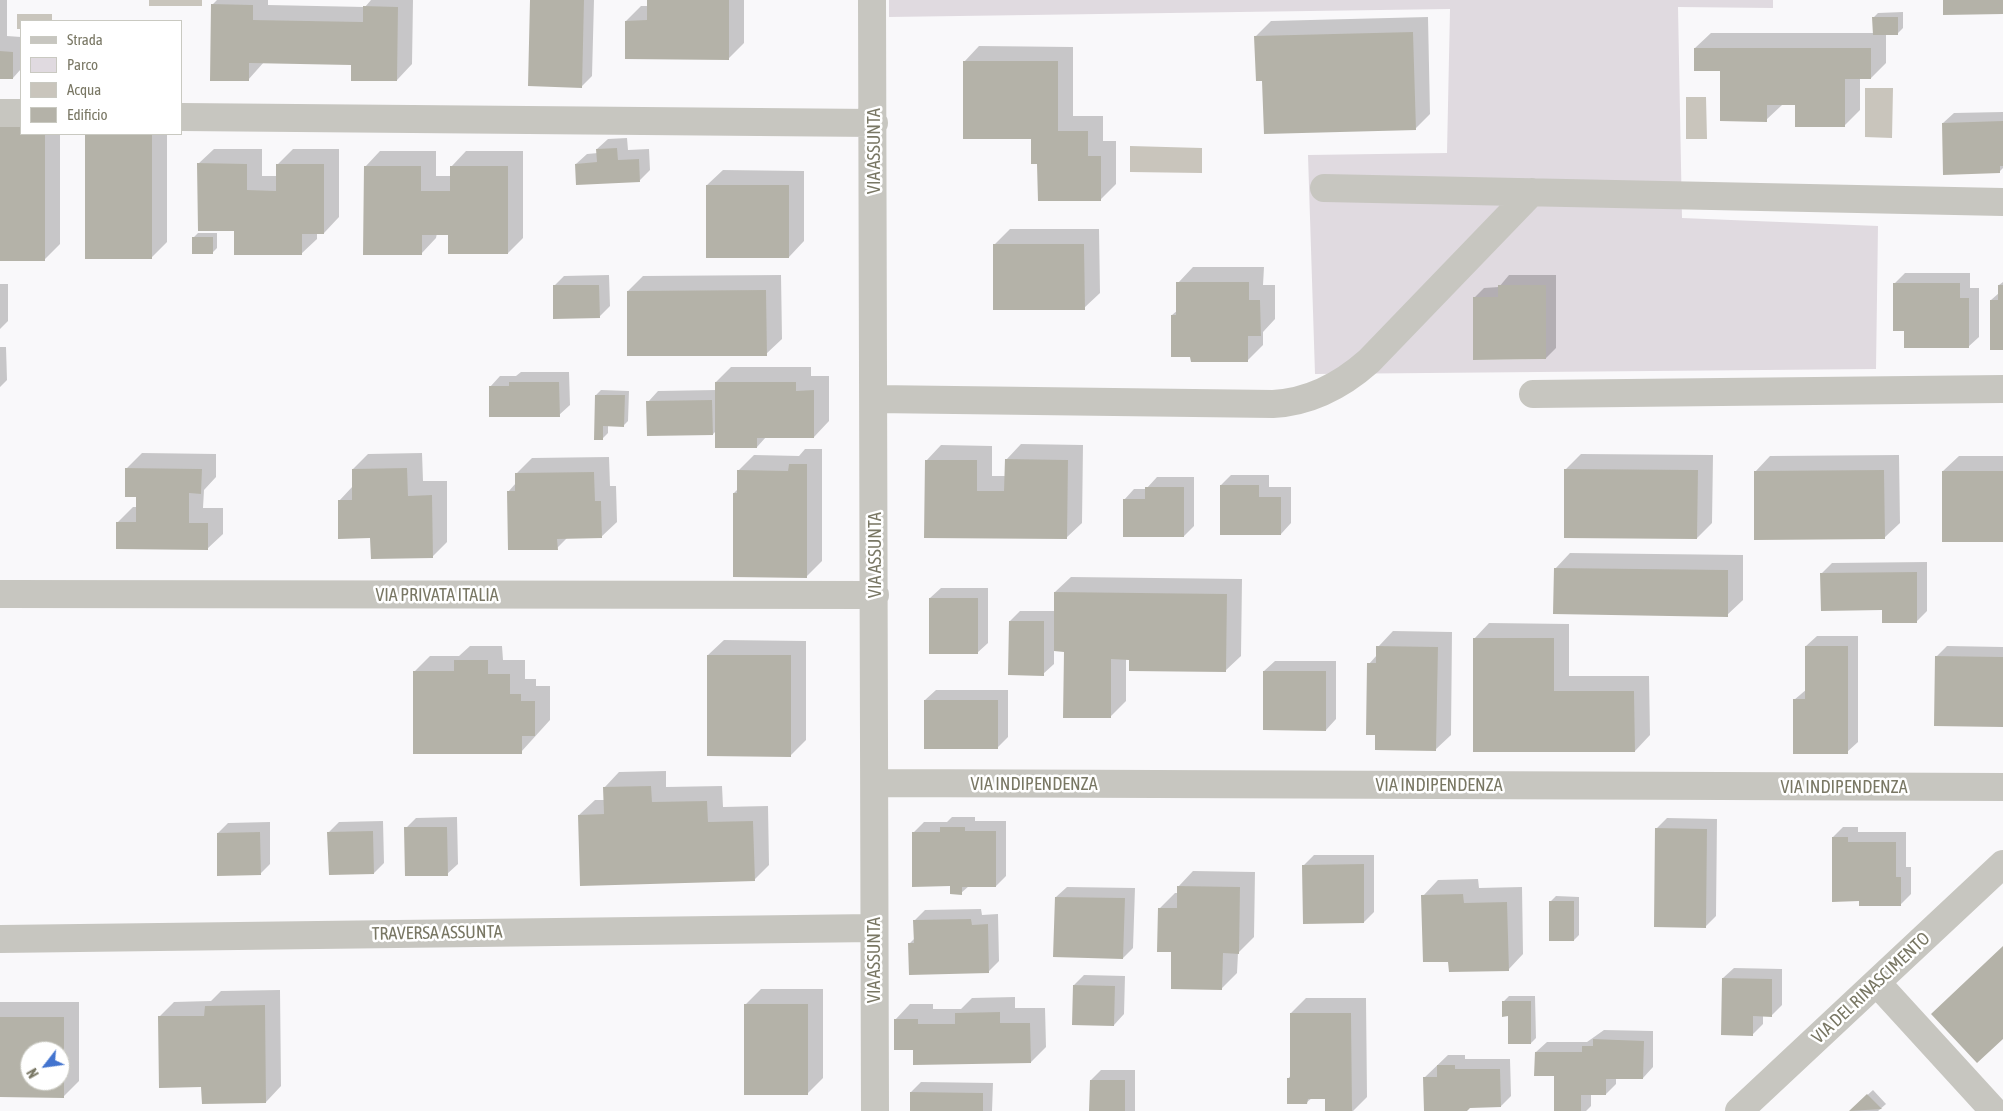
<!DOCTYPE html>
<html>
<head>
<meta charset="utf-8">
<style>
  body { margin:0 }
  #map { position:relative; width:2003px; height:1111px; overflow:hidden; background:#f9f8fa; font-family:"Asap Condensed",sans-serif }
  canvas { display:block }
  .legend { position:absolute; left:20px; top:20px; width:162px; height:115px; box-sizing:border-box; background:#fff; border:1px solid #c9c9c1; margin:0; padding:6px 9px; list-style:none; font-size:15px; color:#797764 }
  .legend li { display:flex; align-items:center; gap:10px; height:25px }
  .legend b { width:25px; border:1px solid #c9c9c1 }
  .north { position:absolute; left:20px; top:1041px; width:50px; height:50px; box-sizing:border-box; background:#fff; border:1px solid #c9c9c1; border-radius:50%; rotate:240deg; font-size:14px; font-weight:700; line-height:20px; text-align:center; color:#797764 }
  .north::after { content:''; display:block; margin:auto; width:18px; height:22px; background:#4374cf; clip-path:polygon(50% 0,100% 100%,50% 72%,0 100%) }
</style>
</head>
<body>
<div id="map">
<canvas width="2003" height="1111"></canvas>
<ul class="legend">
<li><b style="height:6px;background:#c7c6c0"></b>Strada</li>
<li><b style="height:14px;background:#e0dae0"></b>Parco</li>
<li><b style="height:14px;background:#c9c5bc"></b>Acqua</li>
<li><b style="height:14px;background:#b4b2a8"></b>Edificio</li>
</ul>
<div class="north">N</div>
</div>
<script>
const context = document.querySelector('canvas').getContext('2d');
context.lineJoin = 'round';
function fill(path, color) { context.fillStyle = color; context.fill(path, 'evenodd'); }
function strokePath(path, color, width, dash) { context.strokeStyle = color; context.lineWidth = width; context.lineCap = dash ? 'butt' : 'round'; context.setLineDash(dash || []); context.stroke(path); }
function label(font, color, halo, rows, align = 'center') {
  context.font = font + ' "Asap Condensed",sans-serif'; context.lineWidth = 5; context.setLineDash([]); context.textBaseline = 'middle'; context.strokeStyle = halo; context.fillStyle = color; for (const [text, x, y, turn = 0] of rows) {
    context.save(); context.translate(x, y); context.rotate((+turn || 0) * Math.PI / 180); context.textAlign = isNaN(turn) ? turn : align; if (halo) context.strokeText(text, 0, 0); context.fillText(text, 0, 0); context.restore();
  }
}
fill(new Path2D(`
  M889 0H1773V8L1678 7 1682 218 1878 226 1876 369 1315 374 1308 155 1447 153 1450 9 889 17ZM1498 285H1546V359L1473 360V298L1498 297Z`), '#e0dae0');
fill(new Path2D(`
  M149 0H202V6H149Z
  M17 14H52V21H21V29H17Z
  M1865 88H1893L1892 138 1865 137Z
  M1686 97H1706L1707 139H1686Z
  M1130 146 1202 148V173L1130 172Z`), '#c9c5bc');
fill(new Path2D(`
  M0 0H7V36L21 37V69L13 78H0Z
  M217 0H268V5L365 7 371 0H413L412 64 397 80 353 64 264 62 248 80 212 5Z
  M531 0H594L592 76 581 87Z
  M649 0H744V43L729 58 626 21 641 6H649Z
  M1903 12V28L1898 33 1886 34V63L1871 78H1860V110L1844 126 1797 103 1782 105 1766 120 1722 70 1695 48 1711 33H1874L1873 18 1878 13Z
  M1428 17 1430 114 1415 129 1263 79 1256 36 1271 21Z
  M979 46 1073 47V116H1103V141H1116V184L1101 199 1039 163 1032 138 964 62Z
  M0 112H21V134H60V244L45 259 0 260Z
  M2003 112V168L1999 172 1943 123 1954 113Z
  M86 134H167V242L152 257H87Z
  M627 138 628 150 649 149 650 170 640 180 576 164 587 154 598 153 597 149 608 139Z
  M214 149H262V176H278V164L293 149H339V217L324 233 317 232V239L301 254 235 230 198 164Z
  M380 151H436V176H451V167L466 151H523V238L508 253 449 233H437L436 238 421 254 365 167Z
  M723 170 804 171V241L789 257 707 185Z
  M1010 229H1099L1100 293 1084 308 995 244Z
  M198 233H217V248L212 253 193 238Z
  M1193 267H1264L1263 285H1275V319L1263 332V345L1247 361 1191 356 1172 315 1178 310V283Z
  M1905 273H1970V288H1979V337L1968 347 1905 330 1895 283Z
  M609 275 610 306 599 317 554 286 564 276Z
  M781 275 782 339 766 354 628 291 643 276Z
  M1509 275H1556V348L1546 358 1474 298 1484 288 1499 287Z
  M2003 282V349L1991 300 1999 293V285Z
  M0 284H8V321L0 329Z
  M0 347H6L7 380 0 387Z
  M731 367H811V376H829V421L814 437H766L757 447 716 431 713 434 648 402 658 391 716 390V382Z
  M521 372H569L570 405 559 415 490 387 500 376H516Z
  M601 390 629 391 628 421 623 426 608 425V433L603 438 596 395Z
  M1021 444 1083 445 1082 523 1066 538 925 537 926 461 941 445 992 446V476H1006V460Z
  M805 449H822V561L806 577 734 493 738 489V471L754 455 799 456Z
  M142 453 216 454V477L204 490 203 508H223V534L207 549 117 523 133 507H137V496L127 468Z
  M422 453 423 481H447V542L432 557 372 537 339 501 353 486V469L368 454Z
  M1581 454 1713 455 1712 523 1697 538 1566 469Z
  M1899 455 1900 523 1884 538 1755 472 1770 456Z
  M1959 456H2003V541L1943 471Z
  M609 457 610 486H616L617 522 601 537H568L557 548 508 492 516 483V474L532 458Z
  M1231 475H1269V487H1291V523L1281 534 1221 485Z
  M1157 477H1194V526L1184 536 1124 500 1134 489H1146Z
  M1570 553 1743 555V600L1727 615 1555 569Z
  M1927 562V611L1917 621 1883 609 1822 573 1832 563Z
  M1071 577 1242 579 1241 656 1225 671 1126 658V701L1110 717 1065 650H1054V664L1043 674 1010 621 1020 611H1055V592Z
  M941 588H988V643L977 653 930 598Z
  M1489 623 1569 624V676H1649L1650 735 1635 751 1474 639Z
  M1393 631 1452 632 1451 735 1435 750 1369 664 1377 655 1378 647Z
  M1817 636H1858V742L1847 752 1794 700 1807 689 1806 646Z
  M724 640 806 641V740L790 756 708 655Z
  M470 646H502L503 660H525V679H536V686H550V720L521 752 414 672 430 656H459Z
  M1947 646 2003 647V726L1937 656Z
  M1275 661H1336V719L1326 730 1264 671Z
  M936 690H1008V737L998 747 925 700Z
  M666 771V787L722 786 723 807 768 806 769 865 754 880 579 815 595 800H604V788L619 772Z
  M457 817 458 864 447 874 406 828 416 818Z
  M952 817H975V821H1006V876L996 886H969L961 893 952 885 914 832 924 822H947Z
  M1667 818 1717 819 1716 916 1705 927 1656 829Z
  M383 821 384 863 374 873 328 833 339 822Z
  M270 822V864L260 874 218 833 228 823Z
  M1843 827H1858V832H1906V867H1911V894L1900 905 1833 837Z
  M1314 855H1374V912L1364 922 1304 865Z
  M1193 871 1255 872 1254 937 1238 953 1237 973 1222 988 1173 951 1160 908 1175 893H1178V887Z
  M1478 879 1479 888 1522 887 1523 954 1508 970 1450 960 1423 896 1438 880Z
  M1067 887 1135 888 1133 948 1123 958 1056 897Z
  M1556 896 1579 897V935L1574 940 1551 901Z
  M981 909 982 915 998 914 999 961 989 971 909 944 915 938 914 921 925 910Z
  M1734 968 1782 969V1005L1771 1016 1763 1015V1024L1752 1035 1723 978Z
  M1084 975 1125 976 1124 1014 1114 1025 1074 985Z
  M761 989H823V1078L807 1094 746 1004Z
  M280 990 281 1086 266 1102 203 1086 159 1017 174 1002 211 1001 221 991Z
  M1509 996H1535L1536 1038 1531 1043 1509 1015 1504 1001Z
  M1015 997V1008H1045L1046 1047 1031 1062 895 1020 910 1004H933V1009H961L972 998Z
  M1306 998H1366L1367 1097 1353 1111H1326V1098H1312L1307 1102 1288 1079 1291 1075V1013Z
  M0 1002H79V1081L63 1097 0 1096ZM30 1051H60V1081H30Z
  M1604 1030 1653 1031V1067L1643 1078H1616V1084L1606 1094H1591V1106L1586 1111H1555L1556 1075 1536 1052 1547 1042H1587Z
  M1448 1055H1465V1059H1510L1511 1096 1501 1106 1470 1107 1465 1111H1425L1424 1078Z
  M1101 1070H1135V1111H1091V1080Z
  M921 1082 993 1083 992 1111H911V1092Z
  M1873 1090 1886 1104 1878 1111H1850Z`), '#0003');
fill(new Path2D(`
  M530 0H584L582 88 528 86Z
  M647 0H729V60L625 59V21L647 20Z
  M1943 0H2003V14L1943 15Z
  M211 4 253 5V20L363 22V6L398 7 397 81H351V65L249 63V81H210Z
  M1872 17H1898V35H1873Z
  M1413 32 1416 130 1264 134 1262 81H1256L1254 36Z
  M1694 48H1871V79H1845V127H1795V105H1767V122L1720 121V71H1694Z
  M0 51 13 52V79H0Z
  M963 61H1058V131H1088V156H1101V201H1038L1037 164H1031V139H963Z
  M2003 121V166H2000V173L1943 175 1942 123Z
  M0 127H21V134H45V261H0Z
  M85 134H152V259H85Z
  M617 148 618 160 639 159 640 182 576 185 575 164 597 162 596 149Z
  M197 163 247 164V190L276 191V164H324V234H302V255H234V231H198Z
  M364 166H421V191H450V166H508V254H448V235H422V255H363Z
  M706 185H789V258H706Z
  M192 237H213V254H192Z
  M993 244H1084L1085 310H993Z
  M1176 282H1249V300H1260L1261 336H1248V362H1191L1190 357H1171V315H1176Z
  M1893 283H1960V298H1969V348H1904V331H1893Z
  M553 285H599L600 318 553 319Z
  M1498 285H1546V359L1473 360V297H1498Z
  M1998 285H2003V350H1990V300H1998Z
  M766 290 767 356H627V291Z
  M509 382H559L560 417H489V386H509Z
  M715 382H796V391L814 390V438H757V448H715Z
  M595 395H625L624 427 603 426V440H594Z
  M712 400 713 435 647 436 646 401Z
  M1005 459 1068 460 1067 539 924 538 925 460H977V491H1004Z
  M789 464H807V578L733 577V493H737V470L788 471Z
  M125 468 202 469 201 494 189 493V523H208V550L116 549V522H136V497H125Z
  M407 468 408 496 432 495 433 558 371 559 370 538 338 539V500H352V469Z
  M1564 469 1698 470 1697 539 1564 538Z
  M1884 470 1885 539 1754 540V471Z
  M1942 471H2003V542H1942Z
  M594 472 595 501H601L602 538 557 539 558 550H508L507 491H515V473Z
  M1220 485H1259V497H1281V535H1220Z
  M1145 487H1184V537H1123V499H1145Z
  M1554 568 1728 570V617L1553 614Z
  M1917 572V623H1882V610L1821 611 1820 573Z
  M1054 592 1227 594 1226 672 1129 671V660L1111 659V718H1063L1064 652 1054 651Z
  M929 598H978V654H929Z
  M1009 621H1044V676L1008 675Z
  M1473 638H1554V691H1634L1635 752H1473Z
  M1376 646 1438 647 1436 751 1375 750V735H1366L1367 663H1376Z
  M1805 646H1848V754H1793V699H1805Z
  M707 655H791V757L707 756Z
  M1935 656 2003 657V727L1934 726Z
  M454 660H488V674H510V694H521V701H535V736H522V754H413V671H454Z
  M1263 671H1326V731L1263 730Z
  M924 700H998V749H924Z
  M651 786 652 802 707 801 708 822 753 821 755 881 580 886 578 815 604 814 603 787Z
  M404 827H447L448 876H405Z
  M940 827H965V831H996V887H962V895L950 894V886L912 887V832H940Z
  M1655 828 1707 829 1706 928 1654 927Z
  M373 831 374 874 329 875 327 832Z
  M260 832 261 875 217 876V833Z
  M1832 837H1848V842H1896V877H1901V906H1859V901L1832 902Z
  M1364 864V923L1303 924 1302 865Z
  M1177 886 1240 887 1239 954 1223 953 1222 990 1171 989V952H1157L1158 908H1177Z
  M1463 894 1464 903 1507 902 1509 971 1449 972 1448 962H1423L1421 895Z
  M1055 897 1125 898 1123 959 1053 957Z
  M1549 901H1574V941H1549Z
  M971 919 972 925 988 924 989 973 909 975 908 943H914L913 920Z
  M2003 946V1039L1977 1063 1931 1014Z
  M1722 978 1772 979V1017L1753 1016V1036L1721 1035Z
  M1073 985 1115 986 1114 1026 1072 1025Z
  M1502 1001H1531V1044H1508V1016L1502 1017Z
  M744 1004H808V1095H744Z
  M265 1005 266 1103 202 1104 201 1087 159 1088 158 1016H204L205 1006Z
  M1000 1012V1023H1030L1031 1063 913 1065V1050H894V1019H918V1024H955V1013Z
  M1290 1013H1351L1352 1111H1325V1099H1308L1307 1104H1287V1078H1290Z
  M0 1017H64V1098L0 1097ZM30 1051H60V1081H30Z
  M1593 1039 1644 1041 1643 1079H1606V1095H1581V1111H1554V1076H1534L1535 1052H1582V1046H1593Z
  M1437 1065H1455V1069H1500L1501 1107 1470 1108 1467 1111H1424L1423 1077H1437Z
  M1090 1080H1125V1111H1089Z
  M910 1092 983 1093V1111H910Z
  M1867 1094 1882 1109 1849 1111Z`), '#b4b2a8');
strokePath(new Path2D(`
  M872 0 875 1111
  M0 113H21
  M181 117 874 123
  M1324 188 2003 202
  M1533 394 2003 389
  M875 399 1273 404C1310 402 1342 385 1369 361L1532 192
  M0 594 875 595
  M875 783 2003 787
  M0 939 874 928
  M1877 983 1994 1111
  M1739 1111 2003 864`), '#c7c6c0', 28);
label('18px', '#797764', '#fff', [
  ["VIA ASSUNTA",874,151,-90],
  ["VIA ASSUNTA",875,555,-90],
  ["VIA PRIVATA ITALIA",437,595],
  ["VIA INDIPENDENZA",1034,784],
  ["VIA INDIPENDENZA",1439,785],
  ["VIA INDIPENDENZA",1844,787],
  ["TRAVERSA ASSUNTA",437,933,-1],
  ["VIA ASSUNTA",874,960,-90],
  ["VIA DEL RINASCIMENTO",1871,988,-43]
]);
</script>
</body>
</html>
